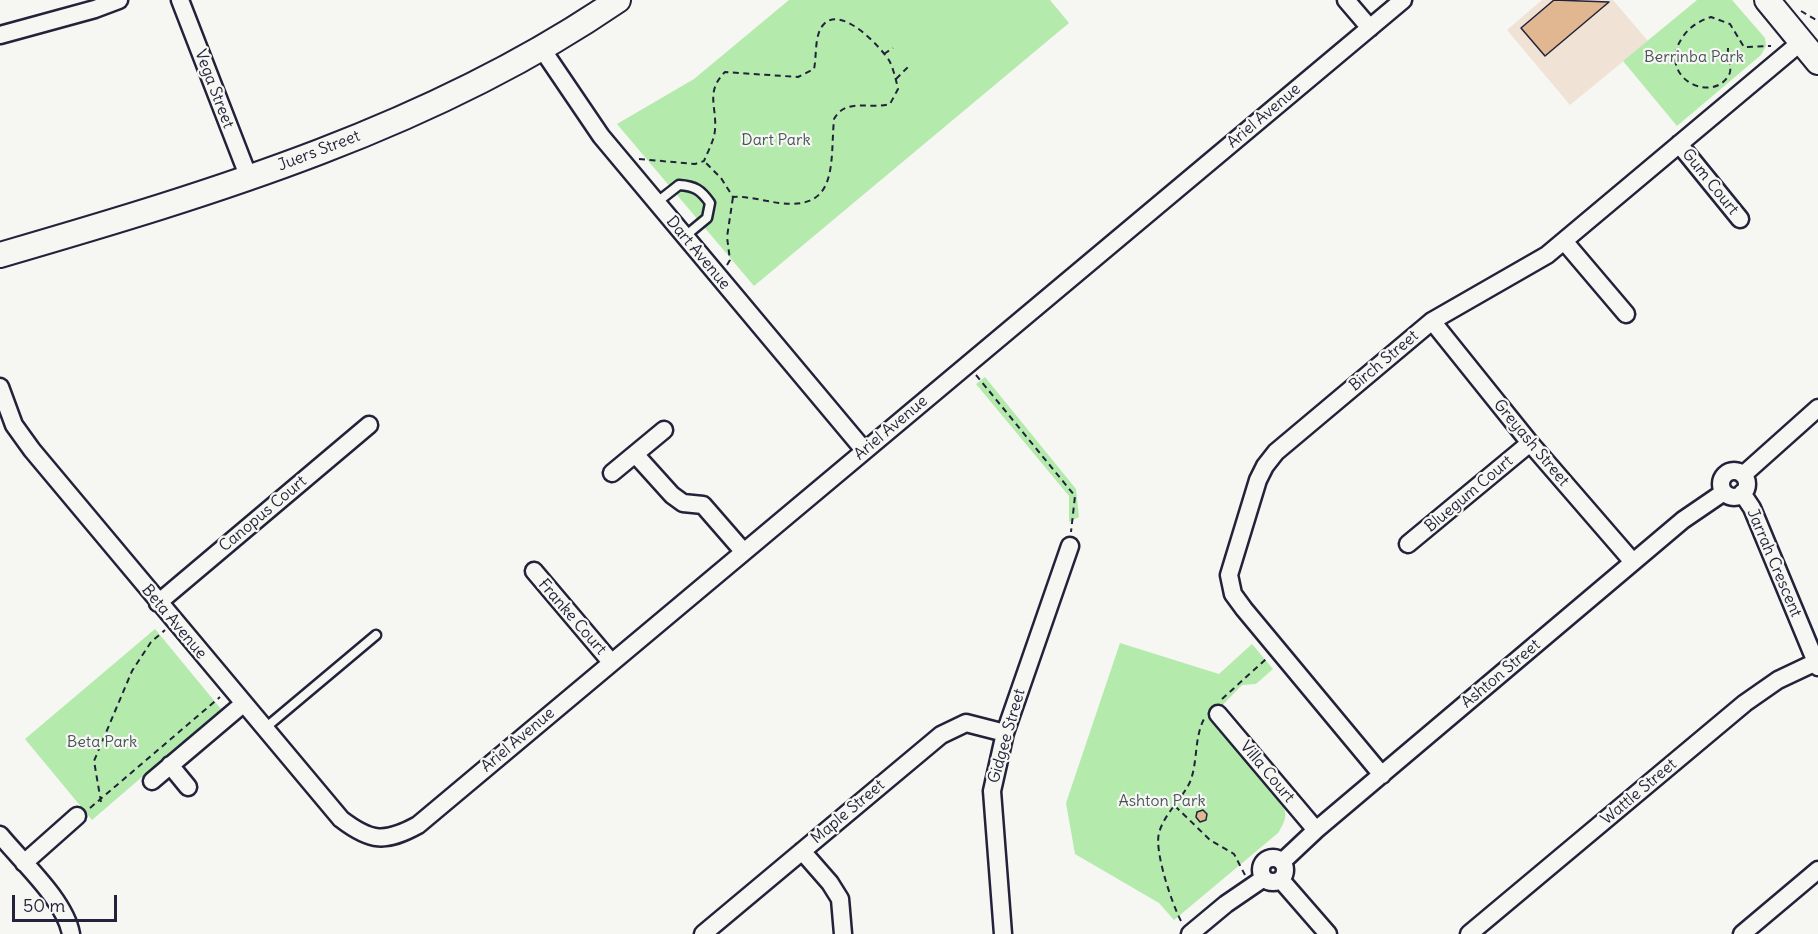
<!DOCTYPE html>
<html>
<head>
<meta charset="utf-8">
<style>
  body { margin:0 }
  #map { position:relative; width:1818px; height:934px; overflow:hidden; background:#f6f6f2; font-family:Delius,sans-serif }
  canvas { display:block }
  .scale { position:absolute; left:12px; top:895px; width:105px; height:27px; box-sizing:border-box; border:3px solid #22223b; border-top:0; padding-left:8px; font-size:18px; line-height:21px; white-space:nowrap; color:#22223b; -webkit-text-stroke:4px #f6f6f2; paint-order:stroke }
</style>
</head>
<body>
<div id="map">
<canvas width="1818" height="934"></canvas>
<div class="scale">50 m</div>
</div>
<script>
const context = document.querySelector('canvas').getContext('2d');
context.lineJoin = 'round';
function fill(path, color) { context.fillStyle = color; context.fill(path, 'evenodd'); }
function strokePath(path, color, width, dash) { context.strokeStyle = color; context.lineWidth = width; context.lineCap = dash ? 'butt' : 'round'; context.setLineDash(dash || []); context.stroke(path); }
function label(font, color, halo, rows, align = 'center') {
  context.font = font + ' Delius,sans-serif'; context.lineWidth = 4.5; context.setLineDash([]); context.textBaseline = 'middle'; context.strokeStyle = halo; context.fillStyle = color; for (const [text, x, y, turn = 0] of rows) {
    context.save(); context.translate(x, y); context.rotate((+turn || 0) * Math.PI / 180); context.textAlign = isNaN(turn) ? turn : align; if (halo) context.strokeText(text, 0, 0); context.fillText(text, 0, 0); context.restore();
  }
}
fill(new Path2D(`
  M1542 0H1613L1648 41 1570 105 1507 30Z`), '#f0e3d5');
fill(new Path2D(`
  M789 0H1050L1069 23 754 286 617 124 694 79Z
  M1697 0H1732L1765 38 1766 46 1761 55 1677 126 1623 61Z
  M985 377 1076 489 1079 517 1069 522V496L976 384Z
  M155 629 221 709 92 820 25 739Z
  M1120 643 1219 674 1252 644 1273 669 1256 684 1242 685 1210 718 1281 801C1288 815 1286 820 1278 833L1174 920 1159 903 1075 854 1066 803Z`), '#b4eaac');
const building = new Path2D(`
  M1554 0 1609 2 1545 56 1521 28Z
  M1203 810 1207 814 1206 820 1200 822 1196 817 1197 812Z`);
fill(building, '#e1b791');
strokePath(building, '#22223b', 1.5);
const lane = new Path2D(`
  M656 203 679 185C695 186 701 190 710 203L707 218 684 237
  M264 729 376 635`);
const street = new Path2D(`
  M180 0 249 178
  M1346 0 1370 28
  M0 35 95 9 119 0
  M542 49 601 136 864 450
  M1679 144 1740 219
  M1564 241 1626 314
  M1432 321 1530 443 1633 562
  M0 387 14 425 32 450 341 819C371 842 385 843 418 825L1403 0
  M635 454 672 495 683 503 703 505 743 551
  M1721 484a13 13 0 1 1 26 0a13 13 0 1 1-26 0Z
  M612 473 664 430
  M1743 475 1818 408
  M1742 493 1752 508 1818 667
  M1408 544 1530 443
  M534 571 611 662
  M158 603 369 425
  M1218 714 1316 830
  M170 765 188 787
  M1382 775 1244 609 1233 594 1229 575 1258 480 1265 466 1276 452 1432 321 1547 255 1801 42
  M152 781 243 704
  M0 835C22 862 65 900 71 934
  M802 851 830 883 840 899 843 934
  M1261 870a12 12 0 1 1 24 0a12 12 0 1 1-24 0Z
  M1282 862 1316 830 1683 520 1724 492
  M24 863 77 816
  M1281 880 1328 934
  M703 934 941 735 966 723 1005 733
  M1003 934 992 791 1005 733 1070 546
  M1190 934 1226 904 1264 878
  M1469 934 1745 703 1778 680 1816 662
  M1742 934 1818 870`);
const secondary = new Path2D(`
  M1767 0 1818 62
  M0 255C213 193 433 127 618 0`);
strokePath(lane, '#22223b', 13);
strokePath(street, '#22223b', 21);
strokePath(secondary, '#22223b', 28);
strokePath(new Path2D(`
  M1801 11 1818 21
  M1728 48C1727 57 1733 67 1729 75 1712 105 1656 77 1682 38 1689 27 1699 21 1711 17L1730 24 1744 47 1771 46
  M884 54 893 48
  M896 79 908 67
  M639 159 695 164 704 161C708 151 714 141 715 130 717 106 705 92 725 72L798 77 814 69C817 55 814 34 824 24 842 5 882 48 890 62 894 71 896 80 898 89L890 104C871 110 846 97 834 119 830 163 839 211 779 203 764 201 748 196 733 197L721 178 704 161
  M727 265 730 260 727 237 733 197
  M976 375 1075 496 1071 532
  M1222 699 1266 659
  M101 802 94 761 132 671 151 642 165 630
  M1175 806 1210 840 1234 854 1245 875
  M90 808 220 697
  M1181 921C1172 904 1154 851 1159 833 1164 814 1182 799 1190 782 1198 762 1194 738 1204 719`), '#22223b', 2, [6, 4.5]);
strokePath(lane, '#f6f6f2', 8);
strokePath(street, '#f6f6f2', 16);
strokePath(secondary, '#f6f6f2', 24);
label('16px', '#465457', '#f6f6f2', [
  ["Berrinba Park",1694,57],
  ["Dart Park",776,140],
  ["Beta Park",102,742],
  ["Ashton Park",1162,801]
]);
label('16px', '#22223b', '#f6f6f2', [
  ["Vega Street",214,89,69],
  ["Ariel Avenue",1264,116,-40],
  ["Juers Street",319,151,-21],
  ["Gum Court",1710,182,51],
  ["Dart Avenue",698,253,50],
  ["Birch Street",1384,361,-40],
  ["Ariel Avenue",891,428,-40],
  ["Greyash Street",1531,443,50],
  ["Bluegum Court",1469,494,-40],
  ["Canopus Court",263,514,-40],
  ["Jarrah Crescent",1774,563,67],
  ["Franke Court",572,617,49],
  ["Beta Avenue",174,622,50],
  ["Ashton Street",1501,674,-40],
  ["Gidgee Street",1007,736,-74],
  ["Ariel Avenue",518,740,-40],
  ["Villa Court",1267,772,50],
  ["Wattle Street",1639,792,-40],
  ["Maple Street",848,812,-40]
]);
</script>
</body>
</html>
